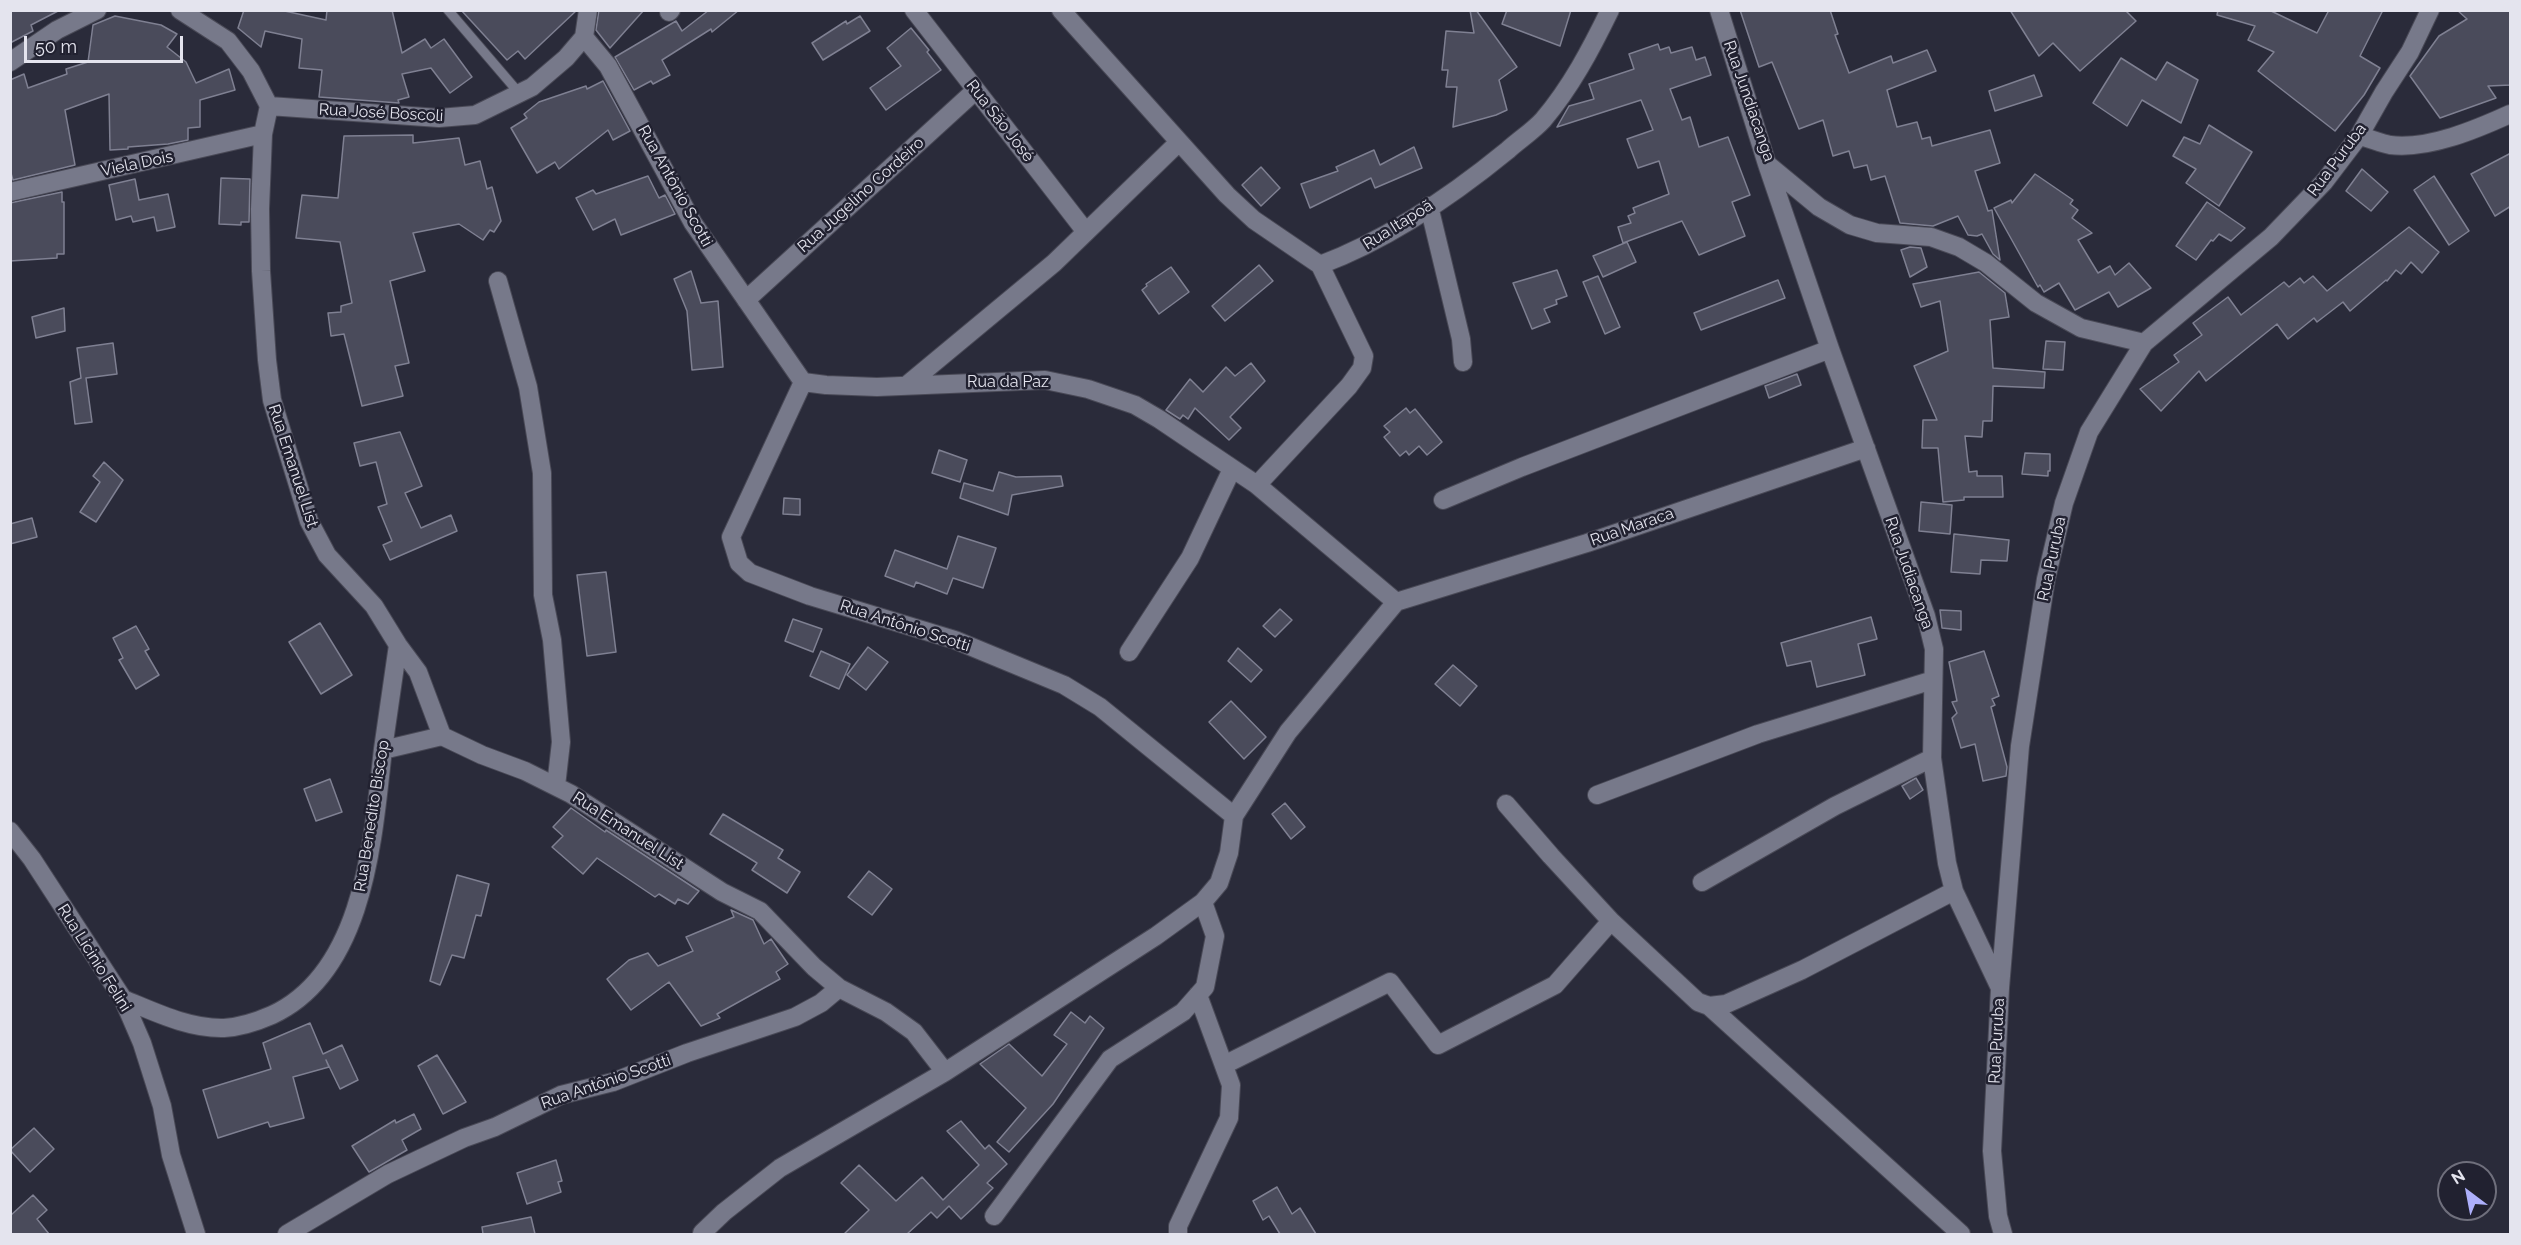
<!DOCTYPE html>
<html>
<head>
<meta charset="utf-8">
<style>
  body { margin:0 }
  #map { position:relative; width:2521px; height:1245px; overflow:hidden; background:#2a2b3a; font-family:Raleway,sans-serif }
  canvas { display:block }
  .frame { position:absolute; inset:0; border:12px solid #e4e4ee; pointer-events:none }
  .north { position:absolute; left:2437px; top:1161px; width:60px; height:60px; box-sizing:border-box; background:#212130; border:2px solid #6f6f7c; border-radius:50%; rotate:328deg; font-size:16px; font-weight:700; line-height:24px; text-align:center; color:#e4e4ee }
  .north::after { content:''; display:block; margin:auto; width:21px; height:27px; background:#adaffb; clip-path:polygon(50% 0,100% 100%,50% 72%,0 100%) }
  .scale { position:absolute; left:24px; top:36px; width:159px; height:27px; box-sizing:border-box; border:3px solid #e4e4ee; border-top:0; padding-left:8px; font-size:18px; line-height:21px; white-space:nowrap; color:#e4e4ee; -webkit-text-stroke:4px #212130; paint-order:stroke }
</style>
</head>
<body>
<div id="map">
<canvas width="2521" height="1245"></canvas>
<div class="frame"></div>
<div class="north">N</div>
<div class="scale">50 m</div>
</div>
<script>
const context = document.querySelector('canvas').getContext('2d');
context.lineJoin = 'round';
function fill(path, color) { context.fillStyle = color; context.fill(path, 'evenodd'); }
function strokePath(path, color, width, dash) { context.strokeStyle = color; context.lineWidth = width; context.lineCap = dash ? 'butt' : 'round'; context.setLineDash(dash || []); context.stroke(path); }
function label(font, color, halo, rows, align = 'center') {
  context.font = font + ' Raleway,sans-serif'; context.lineWidth = 5; context.setLineDash([]); context.textBaseline = 'middle'; context.strokeStyle = halo; context.fillStyle = color; for (const [text, x, y, turn = 0] of rows) {
    context.save(); context.translate(x, y); context.rotate((+turn || 0) * Math.PI / 180); context.textAlign = isNaN(turn) ? turn : align; if (halo) context.strokeText(text, 0, 0); context.fillText(text, 0, 0); context.restore();
  }
}
const building = new Path2D(`
  M10 10H60L31 25 33 31 10 43Z
  M244 10H280L326 20 327 10H392L402 53 425 39 431 48 444 39 472 77 450 93 431 68 402 74 409 97 398 100 399 103 319 97 322 70 299 68 302 39 265 31 261 47 238 28Z
  M461 10H577L525 59 518 51 507 60Z
  M599 10H644L610 48 596 30Z
  M709 10H739L712 32 711 29 662 60 670 75 653 84 651 81 634 90 615 57 676 21 682 31Z
  M1470 10H1476L1517 67 1499 80 1507 110 1496 115 1453 127 1457 87H1446L1448 70H1442L1446 31 1474 33Z
  M1507 10H1571L1560 46 1502 24Z
  M1740 10H1830L1838 34 1835 35 1849 73 1891 56 1893 63 1927 50 1936 71 1887 90 1897 127 1917 122 1922 139 1930 137 1932 146 1990 130 2000 163 1975 171 1988 211 1992 210 2000 260 1993 254 1982 234 1977 236 1968 235 1958 216 1933 226 1900 223 1885 176 1871 180 1867 165 1854 168 1849 151 1833 156 1823 120 1799 129 1772 62 1759 67Z
  M2010 10H2125L2136 21 2080 71 2053 43 2039 56Z
  M2218 10H2269L2317 33 2329 10H2383L2360 56 2380 68 2364 95 2335 131 2258 71 2274 52 2248 40 2255 26 2217 15Z
  M2457 10H2511V85L2488 86 2496 98 2440 118 2410 76 2439 36 2467 19Z
  M115 16 161 25 177 34 167 47 186 62 196 83 229 69 235 90 200 100V127L188 128V140L168 144 128 147V149L110 150 109 94 65 110 75 165 13 180 10 170V80L24 74 28 88 67 74 66 69 88 62 93 25Z
  M860 16 870 31 823 60 812 43 846 21 847 24Z
  M911 28 929 50 927 52 941 70 886 110 870 88 901 66 887 48Z
  M1658 44 1660 50 1669 47 1671 53 1692 47 1696 60 1705 57 1711 75 1670 89 1682 120 1690 117 1699 147 1728 137 1750 195 1732 202 1745 236 1699 255 1682 221 1623 243 1618 227 1631 223 1628 216 1635 213 1633 208 1669 194 1659 161 1638 168 1627 139 1653 130 1641 100 1557 127 1569 106 1594 99 1589 84 1634 69 1629 54Z
  M2121 58 2156 80 2167 62 2198 80 2181 123 2142 100 2127 126 2093 103Z
  M2034 75 2042 96 1995 111 1989 91Z
  M603 81 630 131 613 140 608 130 559 169 555 162 537 173 511 128 527 118 524 114 539 102 586 86 587 89Z
  M2209 125 2252 152 2219 206 2186 183 2196 169 2173 156 2184 137 2200 144Z
  M413 135V143L459 138 465 165 480 161 487 189 492 187 501 221 494 232 490 230 483 240 459 224 413 233 425 271 390 281 409 363 395 366 403 396 362 406 344 334 331 336 328 313 341 312V306L352 303 340 242 296 238 302 195 338 198 344 136Z
  M1414 147 1422 168 1375 188 1371 178 1310 208 1301 184 1338 171 1336 167 1374 150 1380 165Z
  M2511 153V206L2495 216 2471 174Z
  M1261 167 1280 188 1261 206 1242 185Z
  M2362 169 2388 192 2371 211 2346 191Z
  M2035 174 2073 200 2070 204 2078 210 2072 218 2092 233 2078 240 2098 273 2110 266 2115 275 2129 263 2151 288 2118 307 2109 292 2075 310 2059 283 2044 292 2040 285 2038 287 1994 208 2011 200 2012 203Z
  M648 176 659 198 665 195 675 214 621 235 615 219 593 230 576 198 593 190 596 194Z
  M2434 176 2469 231 2449 245 2414 190Z
  M221 178 250 179 249 222H241V225L219 224Z
  M135 179 139 200 168 194 175 227 157 231 154 217 133 222 131 216 116 220 109 185Z
  M62 192V202H64V254H57V258L10 261V203Z
  M2207 202 2245 228 2231 241 2219 234 2213 241 2211 240 2196 260 2176 246Z
  M2409 227 2439 252 2422 273 2411 262 2401 274 2396 270 2387 281 2386 280 2350 311 2343 302 2317 322 2314 318 2288 339 2277 324 2206 381 2199 371 2161 411 2140 389 2179 362 2174 355 2202 335 2193 323 2228 297 2241 315 2284 282 2289 287 2300 278 2304 283 2313 276 2327 291Z
  M1627 242 1636 262 1603 277 1593 256Z
  M1910 247 1921 248 1927 267 1910 277 1901 250Z
  M1259 265 1273 281 1225 321 1212 306Z
  M1171 267 1189 292 1159 314 1142 290 1147 286 1146 284Z
  M1557 270 1567 296 1556 300 1557 304 1544 309 1550 322 1532 329 1513 283Z
  M691 271 701 303 718 301 723 367 692 370 687 311 674 279Z
  M1979 272 2005 293 2009 317 1990 320 1993 368 2045 372 2044 388 1993 386 1992 421H1983L1982 437 1965 436 1969 472 1977 471V476H2002L2003 497H1964V500L1943 502 1938 448H1922L1923 420H1937L1914 366 1948 351 1940 301 1921 307 1913 284Z
  M1598 276 1620 327 1605 334 1583 282Z
  M1778 280 1785 298 1701 330 1694 313Z
  M64 308 65 331 36 338 32 317Z
  M2046 341 2065 342 2063 370 2043 369Z
  M113 343 117 374 86 378 92 422 75 424 70 382 81 378 77 348Z
  M1251 363 1265 381 1230 417 1241 428 1229 440 1195 408 1188 419 1183 415 1180 419 1166 410 1190 379 1203 392 1226 367 1235 376Z
  M1797 374 1801 385 1769 398 1765 386Z
  M1406 408 1410 413 1415 409 1442 442 1427 455 1419 446 1409 455 1406 451 1400 456 1384 437 1390 432 1384 426Z
  M400 432 422 486 405 493 421 528 451 515 457 531 390 560 383 545 392 541 378 507 387 504 376 462 360 466 354 443Z
  M939 450 967 460 960 482 932 473Z
  M2025 453 2050 454V471H2048V476L2022 474Z
  M104 462 123 480 96 522 80 512 100 482 93 476Z
  M999 472 1016 477 1061 476 1063 486 1012 495 1008 515 960 498 964 483 993 491Z
  M784 498 800 499V515L783 514Z
  M1921 502 1952 505 1950 534 1919 531Z
  M32 518 37 537 10 544V524Z
  M1954 534 2009 540 2007 561 1981 560 1980 574 1951 572Z
  M958 536 996 548 983 588 953 578 947 594 916 582 914 587 885 576 895 550 947 569Z
  M606 572 616 652 587 656 577 575Z
  M1280 609 1292 620 1275 637 1263 626Z
  M1940 610 1961 611V630L1942 628Z
  M1871 617 1877 639 1858 644 1865 675 1817 687 1811 661 1787 666 1781 643Z
  M793 619 822 629 813 652 785 641Z
  M320 623 352 675 321 694 289 642Z
  M136 626 149 649 145 651 159 675 136 689 119 660 123 658 113 638Z
  M868 647 888 662 866 690 847 675Z
  M1238 648 1262 670 1251 682 1228 661Z
  M821 651 850 664 839 689 810 676Z
  M1984 651 1999 696 1992 699 1995 705 1991 707 2007 767 2006 776 1983 781 1975 744 1961 748 1952 718 1957 713 1952 702 1957 701 1949 662Z
  M1453 665 1477 686 1460 706 1435 684Z
  M1231 701 1266 737 1244 759 1209 722Z
  M1916 778 1923 790 1910 799 1902 786Z
  M330 779 342 812 316 821 304 789Z
  M1285 803 1305 827 1291 839 1272 814Z
  M571 808 605 832 606 830 699 891 688 904 678 899 675 904 659 894 655 897 597 858 583 874 552 847 563 836 553 827Z
  M723 814 783 850 778 858 800 872 787 893 752 870 757 863 710 834Z
  M869 871 892 889 872 915 848 897Z
  M457 875 489 884 481 916 476 915 464 958 452 955 440 985 430 981Z
  M731 910 753 920 764 944 771 939 788 964 776 972 780 979 717 1014 720 1018 701 1026 669 982 631 1010 607 979 629 960 648 953 658 966 693 951 686 937 734 917Z
  M1071 1012 1085 1023 1090 1016 1104 1028 1053 1104 1009 1152 997 1142 1026 1108 980 1064 1009 1044 1042 1076 1067 1044 1054 1035Z
  M310 1023 323 1054 342 1045 358 1080 340 1089 326 1060 329 1067 293 1077 304 1118 270 1127 268 1122 218 1138 203 1090 271 1069 263 1043Z
  M437 1055 466 1102 443 1114 418 1066Z
  M414 1114 421 1129 402 1140 407 1150 369 1172 352 1146 395 1120 396 1123Z
  M961 1121 985 1149 989 1145 1007 1164 987 1183 993 1188 974 1207 961 1219 949 1206 937 1218 931 1212 907 1234H844L869 1210 841 1183 859 1165 896 1201 922 1177 943 1200 979 1165 947 1131Z
  M34 1128 54 1149 30 1172 10 1150Z
  M556 1160 562 1181 558 1182 561 1192 527 1204 517 1173Z
  M1277 1187 1292 1214 1300 1208 1316 1234H1280L1269 1216 1263 1220 1253 1201Z
  M33 1195 47 1210 37 1219 49 1234H10V1216Z
  M531 1217 535 1234H483L482 1227Z`);
fill(building, '#4a4b5b');
strokePath(building, '#7f8092', 1.5);
const service = new Path2D(`
  M448 10 519 93`);
const minor = new Path2D(`
  M180 10 228 41 251 71 269 106 263 134 260 209 261 271 267 360 272 400 309 521 327 555 374 606 398 645 418 672 442 736 482 755 525 771 571 794 722 892 760 911 814 967 839 988
  M914 10 1086 232
  M1061 10 1227 195 1254 220 1320 265 1364 356 1362 368 1349 386 1257 485
  M1719 10 1767 164 1819 207 1850 225 1877 233 1931 237 1959 247 1986 263 2036 303 2081 328 2144 343
  M669 12 671 10
  M584 37 608 66 693 223 803 382
  M10 62 57 30 97 10
  M269 106 439 118 475 115 532 87 566 58 584 37 588 10
  M2359 136C2369 138 2380 143 2390 145 2428 150 2477 129 2510 114
  M1767 164 1830 349 1926 616 1934 649 1932 758 1947 863 1954 891 1999 986
  M10 192 263 134
  M1429 206 1461 339 1463 362
  M1320 265C1387 240 1453 195 1508 150 1519 140 1533 131 1543 120 1571 87 1591 49 1610 10
  M498 281 528 387 542 473 543 595 552 640 561 742 556 786
  M746 300 976 90
  M803 382 826 385 877 387 1045 380 1088 389 1135 405 1159 419 1257 485 1396 602 1288 732 1234 816
  M907 385 1054 263 1178 143
  M1443 500 1522 467 1830 349
  M1396 602 1587 543 1866 448
  M1129 652 1190 558 1232 469
  M383 750 442 736
  M1597 795 1758 734 1933 680
  M1506 804 1551 856 1611 921 1698 1002 1709 1006 1726 1004 1802 970 1954 891
  M10 831 32 859 123 999 142 1043 162 1106 171 1155 196 1234
  M1702 882 1835 806 1932 758
  M123 999C155 1012 189 1029 224 1028 241 1027 256 1022 272 1015 365 972 373 838 383 749 388 715 393 680 398 645
  M1709 1006 1961 1234
  M1224 1065 1390 982 1438 1045 1555 985 1611 921
  M994 1216 1110 1059 1183 1012 1205 987 1215 936 1203 902
  M702 1233 724 1212 780 1168 945 1072 1156 936 1203 902 1219 883 1229 853 1234 816 1100 707 1064 685 955 640 810 596 750 573 739 563 731 537 803 382
  M287 1234 388 1174 464 1138 495 1127 561 1095 613 1082 687 1053 795 1017 821 1003 839 988 886 1012 914 1032 945 1072
  M1178 1234V1226L1229 1118 1231 1085 1198 995
  M2003 1234 1998 1216 1992 1151 2000 988 2020 746 2046 579 2064 503 2089 432 2144 343 2271 237 2324 182 2359 136 2384 92 2410 52 2430 10`);
strokePath(service, '#494956', 11);
strokePath(minor, '#494956', 20);
strokePath(service, '#77798a', 9);
strokePath(minor, '#77798a', 18);
label('16px', '#e4e4ee', '#212130', [
  ["Rua Jundiacanga",1749,101,71],
  ["Rua José Boscoli",381,113,3],
  ["Rua São José",1000,121,52],
  ["Rua Puruba",2337,160,-53],
  ["Viela Dois",137,164,-12],
  ["Rua Antônio Scotti",675,186,61],
  ["Rua Jugelino Cordeiro",861,195,-42],
  ["Rua Itapoã",1398,225,-32],
  ["Rua da Paz",1008,382],
  ["Rua Emanuel List",293,466,72],
  ["Rua Maraca",1632,527,-19],
  ["Rua Puruba",2052,559,-78],
  ["Rua Judiacanga",1909,573,71],
  ["Rua Antônio Scotti",905,626,18],
  ["Rua Benedito Biscop",372,816,-81],
  ["Rua Emanuel List",628,831,33],
  ["Rua Licinio Felini",94,958,58],
  ["Rua Puruba",1997,1041,-87],
  ["Rua Antônio Scotti",606,1082,-19]
]);
</script>
</body>
</html>
